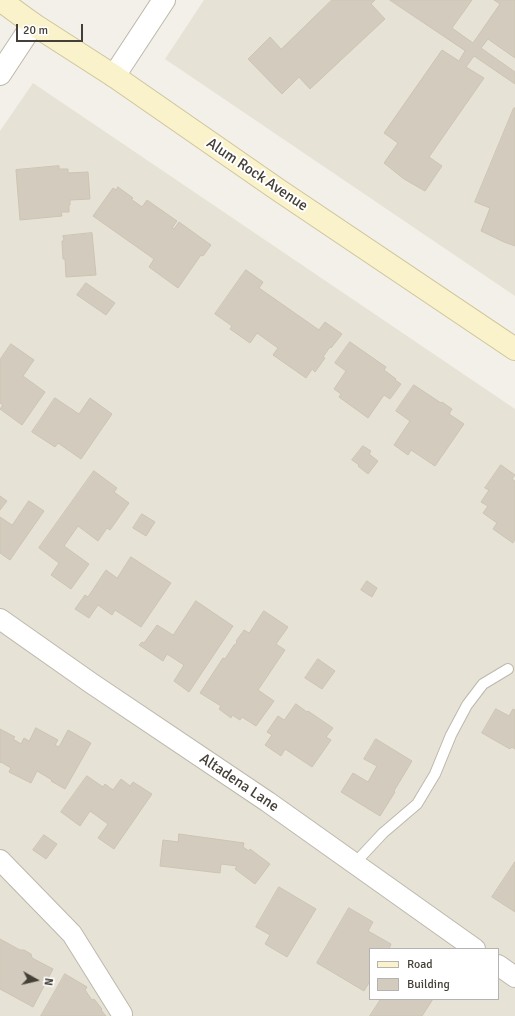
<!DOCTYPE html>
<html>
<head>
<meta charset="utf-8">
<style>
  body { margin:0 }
  #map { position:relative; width:515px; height:1016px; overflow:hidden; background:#f2f0e8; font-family:Signika,sans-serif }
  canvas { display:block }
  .legend { position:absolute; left:369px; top:948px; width:130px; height:52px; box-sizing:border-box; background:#fff; border:1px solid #b5b3af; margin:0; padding:5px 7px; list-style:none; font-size:12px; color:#454037 }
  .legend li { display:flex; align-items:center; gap:8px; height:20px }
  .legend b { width:20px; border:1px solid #b5b3af }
  .north { position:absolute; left:16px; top:960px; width:40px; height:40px; -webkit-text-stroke:3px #fff; paint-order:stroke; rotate:98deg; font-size:11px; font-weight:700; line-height:16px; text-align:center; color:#454037 }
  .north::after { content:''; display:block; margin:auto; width:14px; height:18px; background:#454037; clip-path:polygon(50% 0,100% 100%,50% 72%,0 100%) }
  .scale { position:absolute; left:16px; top:24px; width:67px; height:18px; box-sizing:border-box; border:2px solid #454037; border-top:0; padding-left:5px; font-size:12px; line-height:14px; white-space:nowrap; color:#454037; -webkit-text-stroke:3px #fff; paint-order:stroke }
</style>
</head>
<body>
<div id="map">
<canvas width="515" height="1016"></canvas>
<ul class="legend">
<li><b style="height:5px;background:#faf2ca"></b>Road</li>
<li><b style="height:11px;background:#d3ccbe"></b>Building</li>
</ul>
<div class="north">N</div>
<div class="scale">20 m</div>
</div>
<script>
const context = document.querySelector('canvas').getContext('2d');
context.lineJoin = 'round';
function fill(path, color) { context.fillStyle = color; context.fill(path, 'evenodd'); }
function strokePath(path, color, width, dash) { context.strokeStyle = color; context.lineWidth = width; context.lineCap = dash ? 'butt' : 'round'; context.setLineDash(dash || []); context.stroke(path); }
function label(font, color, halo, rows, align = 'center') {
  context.font = font + ' Signika,sans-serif'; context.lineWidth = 4; context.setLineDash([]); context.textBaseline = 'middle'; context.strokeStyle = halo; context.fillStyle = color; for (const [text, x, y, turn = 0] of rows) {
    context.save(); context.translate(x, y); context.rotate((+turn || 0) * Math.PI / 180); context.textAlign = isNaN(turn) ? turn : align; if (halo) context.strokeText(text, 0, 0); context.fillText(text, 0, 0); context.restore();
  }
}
fill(new Path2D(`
  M204 0H515V296L165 59Z
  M33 83 515 409V1016H0V131ZM370 949H498V999H370Z`), '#e6e2d6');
const building = new Path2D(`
  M332 0H375L371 4 385 19 310 89 299 77 282 94 248 59 270 37 281 49Z
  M390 0H472L452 28 473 43 500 4 494 0H515V58L488 39 481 48 515 72V84L474 56 466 67 484 78 429 157 442 166 425 191 404 179 384 163 398 143 384 133 442 50 459 61 465 51Z
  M514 108H515V246L504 242 481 231 490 208 475 202Z
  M59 166V169H68V173L88 172 90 199 70 200V205H69V212H61L62 216 20 220 16 170Z
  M118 187 133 198 131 199 142 207 147 200 177 221 172 228 174 229 179 222 211 245 203 256 201 255 178 288 149 267 154 259 93 216 113 188 116 190Z
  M92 233 96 275 66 277 65 259H63L62 241H64L63 236Z
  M246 270 263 282 259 288 319 330 325 322 342 334 331 348 330 347 323 357 325 358 315 372 312 369 306 378 273 355 278 348 257 333 250 343 230 329 232 326 215 314Z
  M86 283 115 303 106 315 77 295Z
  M350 342 386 367 384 370 396 379 395 380 401 384 390 399 384 395 368 418 339 397 341 394 334 389 346 371 335 363Z
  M11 344 34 360 23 376 45 392 22 425 0 409 3 405 0 403V360Z
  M414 385 441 403 442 402 452 409 449 414 464 424 435 466 411 450 408 455 394 445 410 421 396 411Z
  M55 398 79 414 90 398 112 414 81 459 58 443 55 447 32 432Z
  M363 446 371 451 369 454 378 461 368 474 358 466 359 465 352 460Z
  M501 465 515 475 512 479 515 481V539L513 543 493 529 497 523 483 513 488 506 481 502 489 490 485 488Z
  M94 471 117 488 114 492 129 503 110 530 107 528 98 541 78 526 64 546 89 564 71 589 51 575 59 563 39 548Z
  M0 496 7 501 0 510Z
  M29 501 44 511 10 560 0 553V517L12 525Z
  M142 514 155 522 146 536 133 528Z
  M131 557 171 583 141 627 115 610 112 615 98 605 89 618 75 609 85 595 88 597 106 570 117 578Z
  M367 581 377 588 372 597 361 590Z
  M196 601 233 626 189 692 174 681 184 665 167 654 163 661 139 645 142 642 144 643 157 625 173 635Z
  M264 611 288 627 276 644 285 650 258 690 274 701 256 726 242 717 240 720 232 715 231 718 219 709 221 706 200 693 223 658 225 659 234 645H235L237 642 236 641 242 633 244 630 249 633Z
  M318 659 335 671 322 689 305 678Z
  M296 704 307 712 308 711 333 728 326 737 331 740 312 767 285 749 281 756 265 745 272 735 267 732 278 716 284 720Z
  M496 709 509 716 513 709 515 710V749L512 747 510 749 482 733Z
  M36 728 58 740 55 745 59 747 68 730 91 743 65 789 51 781 52 780 37 771 31 783 9 772 11 768 1 762 0 763V729L15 737 13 739 21 744 24 738 29 741Z
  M376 739 412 761 394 791 395 792 380 816 341 792 353 773 368 782 377 766 364 759Z
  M87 776 103 787 105 784 113 790 121 779 130 786 133 782 152 794 114 849 98 838 108 824 90 811 80 826 61 812Z
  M179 834 244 843 243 847 249 851 250 849 270 864 255 884 235 869 237 866 221 864 220 873 160 866 163 840 178 842Z
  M44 835 57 844 46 859 33 850Z
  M515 862V912L492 897Z
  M279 887 316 909 287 957 265 944 270 935 256 927Z
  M349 908 373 922 368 931 391 944 389 949H370V981L364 991 317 963Z
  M0 939 20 950H24L31 954 32 958 53 969 33 1007 0 989Z
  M65 974 87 987 85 990 92 1000 94 999 102 1009 101 1010 106 1016H41Z
  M381 999H433L422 1016H370Z`);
fill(building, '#d3ccbe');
strokePath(building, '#cdc4b2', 1);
const service = new Path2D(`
  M354 864 383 833 417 804 435 774 451 735 467 705 483 684 508 669`);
const minor = new Path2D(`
  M0 619 91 683 268 802 475 949
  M0 860 72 934 122 1014
  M498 965 515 977`);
const tertiary = new Path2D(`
  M0 74 33 24
  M114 76 164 0`);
const secondary = new Path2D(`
  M0 0 33 24 114 76 277 189 515 349`);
strokePath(service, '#bdb8ab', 12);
strokePath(minor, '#bdb8ab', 22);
strokePath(tertiary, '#bdb8ab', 24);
strokePath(secondary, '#cec49b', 24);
strokePath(service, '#fff', 10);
strokePath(minor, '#fff', 20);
strokePath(tertiary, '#fff', 22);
strokePath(secondary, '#faf2ca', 22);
label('15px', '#454037', '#fff', [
  ["Alum Rock Avenue",257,175,34],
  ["Altadena Lane",239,783,34]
]);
</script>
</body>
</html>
